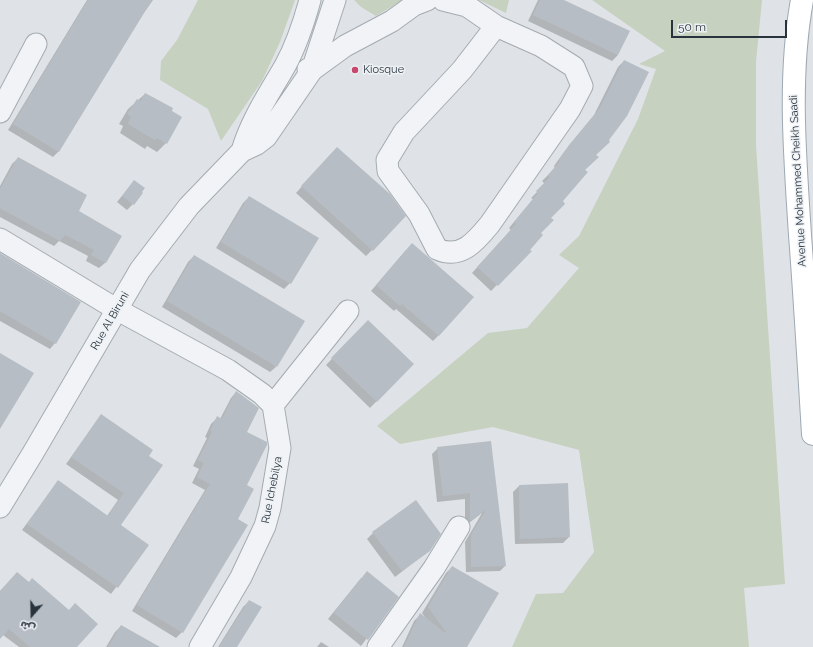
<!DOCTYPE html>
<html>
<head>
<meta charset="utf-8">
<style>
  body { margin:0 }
  #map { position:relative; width:813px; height:647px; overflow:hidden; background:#dfe3e7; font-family:Raleway,"Noto Sans Arabic",sans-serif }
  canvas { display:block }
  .north { position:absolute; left:12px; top:595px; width:40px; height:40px; -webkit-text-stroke:3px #eef2f5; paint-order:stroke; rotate:200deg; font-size:11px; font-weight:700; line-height:16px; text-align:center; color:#28333e }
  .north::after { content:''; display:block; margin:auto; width:14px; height:18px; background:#28333e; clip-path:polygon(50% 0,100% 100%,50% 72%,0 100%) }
  .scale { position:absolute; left:671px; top:20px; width:116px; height:18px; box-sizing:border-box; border:2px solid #28333e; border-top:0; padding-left:5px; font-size:12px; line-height:14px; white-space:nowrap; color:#28333e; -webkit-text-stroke:3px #eef2f5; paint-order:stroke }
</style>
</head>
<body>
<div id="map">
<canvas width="813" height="647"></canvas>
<div class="north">ش</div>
<div class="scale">50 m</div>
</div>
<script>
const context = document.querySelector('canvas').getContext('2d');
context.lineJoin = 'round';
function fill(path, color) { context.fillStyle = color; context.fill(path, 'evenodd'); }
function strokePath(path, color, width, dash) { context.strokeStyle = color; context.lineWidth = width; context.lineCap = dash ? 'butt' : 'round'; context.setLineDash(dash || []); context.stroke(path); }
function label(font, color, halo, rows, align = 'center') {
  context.font = font + ' Raleway,sans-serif'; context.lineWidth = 3; context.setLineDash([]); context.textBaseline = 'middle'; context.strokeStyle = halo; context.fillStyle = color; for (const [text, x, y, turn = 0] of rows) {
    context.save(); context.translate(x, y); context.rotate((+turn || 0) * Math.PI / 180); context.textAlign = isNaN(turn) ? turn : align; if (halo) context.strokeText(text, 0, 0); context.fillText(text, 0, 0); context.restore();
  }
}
fill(new Path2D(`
  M198 0H295L280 42 262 81 221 141 208 109 160 80 161 61 177 40Z
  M354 0H403L376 16 361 7Z
  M479 0H509L506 13Z
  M592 0H762L756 62V145L785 584 744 588 749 647H512L536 594 563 593 594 552 579 450 493 427 400 444 377 426 488 333 527 328 579 268 559 255 579 236 638 119 656 69 639 64 665 51Z`), '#c6d1c0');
fill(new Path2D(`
  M87 0H153L141 17 59 151 53 157 8 130Z
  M538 0H561L618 55 612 61 528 21Z
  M624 61 618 124 619 126 595 155 550 218 528 250 530 251 491 291 472 273 511 230 509 228 533 199 531 198 545 184 542 181 555 168 554 166 564 152 594 115 618 67Z
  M145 94 166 143 157 152 147 146 145 149 120 133 123 126 119 124 128 109Z
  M331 154 372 250 366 256 296 193Z
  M18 158 77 211 120 236 105 263 99 268 86 261 88 256 73 248 59 241 54 246 0 217V186L12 164Z
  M134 181 133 204 127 210 117 202Z
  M249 197 290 283 284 289 216 248 243 203Z
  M406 250 439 335 433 341 396 309 394 311 371 291Z
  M0 254 55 343 50 349 0 321Z
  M194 256 276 367 270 372 162 307 188 262Z
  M368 321 413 364 370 408 326 365Z
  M236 392 245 432V486L182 632 176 638 132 611 205 490 192 483 199 469 193 466 207 438 205 437 211 424 217 418 220 419 231 398Z
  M101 416 148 456 120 525 148 545 111 594 22 530 58 481 107 516 118 500 66 464Z
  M490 442 505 566 500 571 466 572 465 542 482 513 465 526V499L437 502 432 454 438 448Z
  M519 486 569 537 563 543 515 544 513 492Z
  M373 533 430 550 395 577 367 539Z
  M452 567 465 647H402L414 621 420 615 426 619 422 613 446 573Z
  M17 573 76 647H19L3 635 0 637V591Z
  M361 578 398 597 361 646 328 619Z
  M249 601 236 647H218L243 607Z
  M121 626 157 647H106L115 632Z
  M321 642 329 647H317Z`), '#0003');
fill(new Path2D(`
  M88 0H152L59 152 13 124Z
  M540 0H564L630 31 618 55 533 15Z
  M624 60 649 72 627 116 609 140 610 142 596 155 599 157 585 170 588 172 563 201 565 204 551 218 554 220 541 233 543 235 530 250 532 251 498 286 477 267 516 224 514 222 538 193 536 191 550 177 548 175 560 161 559 160 569 145 600 108Z
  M145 93 173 108 172 111 182 117 167 144 157 138 155 140 128 124 131 117 127 114 137 99 141 101Z
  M337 147 390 194 406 216 373 251 301 186Z
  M18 157 87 195 79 211 122 236 106 263 91 255 94 250 79 242 65 235 60 241 0 208V189Z
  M134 180 145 188 142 192 143 193 134 205 122 196Z
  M249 196 319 238 291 284 221 242Z
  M412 243 474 297 439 336 402 304 400 306 376 285Z
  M0 253 81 302 56 344 0 311Z
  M194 255 305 321 277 367 167 301Z
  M368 320 414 364 377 402 331 358Z
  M0 353 34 373 0 429Z
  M236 391 259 408 247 432 267 442V445L247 485 254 489 238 519 248 525 183 633 137 605 210 484 197 477 204 463 198 460 212 432 210 431 217 416 222 419Z
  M101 414 153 450 149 456 163 465 121 525 149 545 118 588 27 524 58 480 108 516 124 493 71 457Z
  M491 441 506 566 471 567V535L486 510 470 521V493L443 496 437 447Z
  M568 483 570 537 520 539 519 485Z
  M416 500 441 534 430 551 402 571 372 532Z
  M452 566 499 593 467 647H404L420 613 445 633 446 632 428 607Z
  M367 571 399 597 368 640 334 613Z
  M17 572 29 582 32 578 69 610 75 603 98 624 77 647H30L9 629 0 639V591Z
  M249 600 262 607 237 647H219Z
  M121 625 160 647H108Z`), '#b6bdc4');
const minor = new Path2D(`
  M443 0 467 6 496 26 541 46 574 67 582 86 570 109 490 224C476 241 461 260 437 249L419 214 388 171 387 160 404 132 462 70 496 26
  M308 69 312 70 345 46 392 21 414 5 427 0
  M0 112 36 44
  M242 151C251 120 269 94 285 66 296 46 304 22 310 0
  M0 239 116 309 228 370 262 394 273 405 280 448 270 508 265 526 241 577 200 647
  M273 405 348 311
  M0 507 33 453 140 270 189 206 242 151 257 144 266 137 312 70 335 0
  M378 647 434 568 459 527`);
const major = new Path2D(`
  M802 0C788 77 795 157 800 235 805 301 809 368 813 434`);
strokePath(minor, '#a4abb1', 23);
strokePath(major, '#9ea9b2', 24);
strokePath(minor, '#f1f3f6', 21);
strokePath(major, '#fff', 22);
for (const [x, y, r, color] of [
  [355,70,4,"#c7486c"]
]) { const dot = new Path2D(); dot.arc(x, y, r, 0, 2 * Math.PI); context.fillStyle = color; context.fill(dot); strokePath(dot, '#eef2f5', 1.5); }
label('11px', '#28333e', '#eef2f5', [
  ["Kiosque",363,70]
], 'left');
label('11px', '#28333e', '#eef2f5', [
  ["Avenue Mohammed Cheikh Saadi",798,181,-93],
  ["Rue Al Biruni",110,321,-60],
  ["Rue Ichebilya",272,490,-79]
]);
</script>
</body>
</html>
